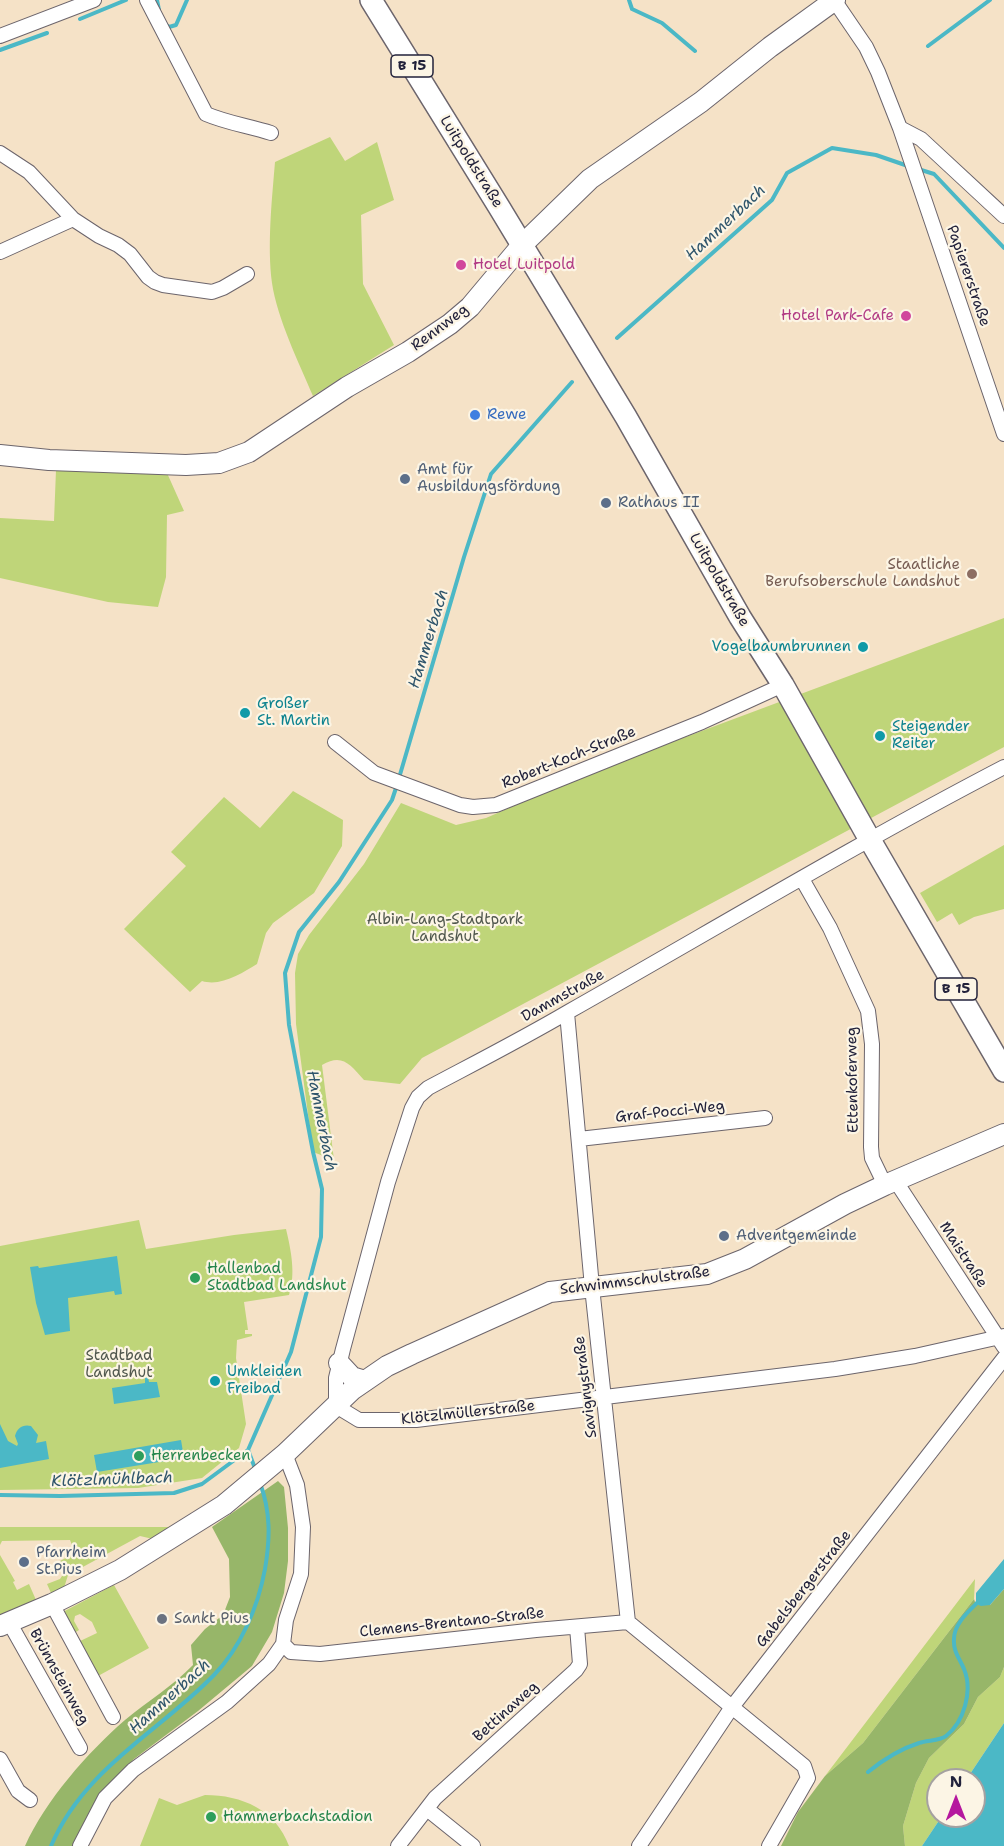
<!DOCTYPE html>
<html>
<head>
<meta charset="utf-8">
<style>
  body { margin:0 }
  #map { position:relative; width:1004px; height:1846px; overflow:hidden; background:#f5e2c7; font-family:"Shantell Sans",sans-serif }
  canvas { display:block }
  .north { position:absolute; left:926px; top:1768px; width:60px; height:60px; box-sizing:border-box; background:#fcf5e5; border:2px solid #a5a1a1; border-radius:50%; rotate:0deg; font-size:16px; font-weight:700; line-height:24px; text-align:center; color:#22223b }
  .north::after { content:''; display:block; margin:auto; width:21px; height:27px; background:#b5179e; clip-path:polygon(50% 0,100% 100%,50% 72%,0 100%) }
</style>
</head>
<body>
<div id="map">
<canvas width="1004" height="1846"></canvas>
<div class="north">N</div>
</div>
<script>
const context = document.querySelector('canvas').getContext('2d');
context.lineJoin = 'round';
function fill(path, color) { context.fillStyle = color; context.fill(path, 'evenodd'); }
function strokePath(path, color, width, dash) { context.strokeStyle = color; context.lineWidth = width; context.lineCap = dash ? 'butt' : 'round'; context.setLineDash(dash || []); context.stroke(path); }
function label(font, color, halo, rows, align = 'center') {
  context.font = font + ' "Shantell Sans",sans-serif'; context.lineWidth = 4.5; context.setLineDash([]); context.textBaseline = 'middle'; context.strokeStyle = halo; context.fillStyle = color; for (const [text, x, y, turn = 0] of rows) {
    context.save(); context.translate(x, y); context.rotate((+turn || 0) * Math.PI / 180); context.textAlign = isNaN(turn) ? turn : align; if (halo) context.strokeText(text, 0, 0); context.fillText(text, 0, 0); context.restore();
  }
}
fill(new Path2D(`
  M330 137 345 161 377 142 394 200 361 215 363 284 394 345 313 396C299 363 277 318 272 283 267 245 272 199 275 162Z
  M56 470 167 473 184 511 167 515 166 577 158 607 108 602 0 578V518L54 521Z
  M1004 618V747L422 1058 400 1084 364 1080C350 1064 342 1053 322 1065L334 1160 313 1152 296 1024 295 973 298 954 309 935 364 864 401 803 456 825 486 818 592 772Z
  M293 791 343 820 342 846 314 893 273 923 266 933 257 964C242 973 221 987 202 981L190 992 124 929 186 866 171 852 224 797 260 828Z
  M1004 845V909L974 917 959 925 952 913 937 922 920 893Z
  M139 1220 146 1249 234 1235 286 1229C291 1250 296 1274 289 1295L244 1302 248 1330H245V1334H252V1336L237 1340 236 1358 246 1424 239 1448 202 1478 138 1488 0 1490V1246Z
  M0 1527H171L153 1539 140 1536 68 1575 64 1588 51 1593 47 1584 60 1579 64 1573 60 1561 75 1553 70 1540 2 1541 0 1545Z
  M0 1555 15 1581 13 1582 17 1590 29 1584 36 1600 0 1616Z
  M975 1579 974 1599 863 1743 825 1776Z
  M114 1585 149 1648 98 1676 78 1642 97 1633 92 1622 80 1614 75 1616 74 1621 79 1630 73 1634 61 1613Z
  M1004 1667V1723L966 1780H938V1816H942L922 1846H905L903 1826 916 1783 929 1758 964 1724 978 1697 1000 1677Z
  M205 1795C242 1795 276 1810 289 1846H140L159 1798 177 1805Z`), '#bfd579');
fill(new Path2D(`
  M278 1481 284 1487 288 1528V1561L284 1593 272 1632 252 1666 198 1711 134 1759 100 1795 72 1846H25C46 1800 87 1753 125 1720 148 1701 173 1686 193 1665L191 1645 205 1629 223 1615 230 1597 229 1559 212 1527Z
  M1004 1589V1667L1000 1677 978 1697 964 1724 929 1758 916 1783 903 1826 905 1846H781L798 1812 825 1776 863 1743 974 1599 976 1605H990Z`), '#97b669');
fill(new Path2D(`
  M117 1256 122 1294 115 1295 114 1291 68 1298 70 1331 45 1335 36 1303 30 1267 38 1266 39 1268Z
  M148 1377 149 1382H157L160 1397 114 1404 112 1388 145 1383V1378Z
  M0 1424 8 1441 17 1446 18 1444 15 1436C17 1428 23 1424 31 1426L38 1435 36 1443 46 1441 49 1459 0 1468Z
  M181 1440 184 1458 97 1472 94 1455Z
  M1004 1559V1589L990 1605 981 1606 976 1604V1593Z
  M1004 1723V1846H922L942 1816H974V1780H966Z`), '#4bb8c6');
strokePath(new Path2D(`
  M157 0 159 10
  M629 0 632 9 662 23 695 51
  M80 19 126 0
  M164 23 169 27 176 25 187 0
  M928 46 990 0
  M0 50 47 33
  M918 169 934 174 1004 248
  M617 338 772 200 787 173 832 148 876 155 908 166
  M399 778 464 557 491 474 572 382
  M256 1471 248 1450 291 1352 321 1237 322 1189 313 1152 289 1025 285 973 299 932 339 882 392 800 397 785
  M0 1495 60 1496 174 1493 202 1484 248 1450
  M868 1772C884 1759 900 1749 919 1743 927 1740 940 1741 946 1736 964 1722 973 1691 964 1669 960 1659 953 1652 954 1639 954 1624 968 1612 978 1602
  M51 1846C84 1768 159 1732 214 1675 241 1647 258 1607 265 1569 270 1540 271 1512 260 1483`), '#4bb8c6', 4);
const street = new Path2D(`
  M147 0 206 114C227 123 249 126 271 133
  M834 0 866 47 878 72 900 128 1004 434
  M0 36 94 0
  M900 128 921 139 1004 216
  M0 153 29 172 73 219 99 236 118 245 130 254 148 277 155 282 163 285 212 292 223 288 247 274
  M0 252 73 219
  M335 742 374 773 460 805 473 807 496 805 702 722 783 685
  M1004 767C856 844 713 930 568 1012 522 1039 475 1063 428 1088L418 1097 412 1108 388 1182 343 1349 336 1378V1406L359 1420H416L835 1369 915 1356 1004 1336
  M802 879 830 928 868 1011 872 1044 871 1147 872 1158 885 1185
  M567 1013 592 1287 628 1622 804 1766 808 1778 769 1846
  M579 1139 765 1118
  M895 1180 1004 1347
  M52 1604 113 1717
  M9 1622 80 1748
  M283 1644 291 1652 320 1654 536 1630 628 1622
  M0 1759 18 1791 30 1800
  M427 1809 473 1846
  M80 1846 105 1798 133 1770 227 1702 269 1664 283 1644 286 1620 301 1574 303 1527 297 1485 285 1454
  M398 1846 435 1798 576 1670 580 1664 577 1627
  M639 1846 732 1707 1004 1358`);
const secondary = new Path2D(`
  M0 455 49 460 186 465 219 463 249 452 347 387 408 352 450 324 470 307 522 245 590 179 701 102 770 47 835 0
  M339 1363 352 1377 365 1381
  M0 1626 52 1604 120 1570 224 1505 285 1454 352 1390 387 1366 412 1354 550 1292 707 1274 745 1259 845 1204 885 1185 1004 1134`);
const primary = new Path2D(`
  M371 0 499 207 626 417 740 617 783 685 870 840 1004 1071`);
strokePath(street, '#6c656c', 16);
strokePath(secondary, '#6c656c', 22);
strokePath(primary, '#6c656c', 24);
strokePath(street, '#fff', 14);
strokePath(secondary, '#fff', 20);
strokePath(primary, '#fff', 21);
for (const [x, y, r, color] of [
  [461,265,6,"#d1479c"],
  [906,316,6,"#d1479c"],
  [475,415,6,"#3f7fe0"],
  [405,479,6,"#5c6f8a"],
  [606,503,6,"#5c6f8a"],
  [972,574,6,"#8d6e63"],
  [863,647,6,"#0f9aa8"],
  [245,713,6,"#0f9aa8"],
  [880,736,6,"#0f9aa8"],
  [724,1236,6,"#5c6f8a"],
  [195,1278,6,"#2e9e5b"],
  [215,1381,6,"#0f9aa8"],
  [139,1456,6,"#2e9e5b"],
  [24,1562,6,"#5c6f8a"],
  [162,1619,6,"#6b7280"],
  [211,1817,6,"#2e9e5b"]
]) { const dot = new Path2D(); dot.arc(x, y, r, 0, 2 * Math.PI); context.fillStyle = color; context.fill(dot); strokePath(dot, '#fcf5e5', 2); }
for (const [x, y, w] of [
  [412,66,42],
  [956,989,42]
]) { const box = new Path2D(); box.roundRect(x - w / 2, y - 11, w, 22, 4.5); context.fillStyle = '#fcf5e5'; context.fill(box); strokePath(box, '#22223b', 1.5); }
label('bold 14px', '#22223b', null, [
  ["B 15",412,66],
  ["B 15",956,989]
]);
label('15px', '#22223b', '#fcf5e5', [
  ["Luitpoldstraße",471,162,58],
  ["Papiererstraße",968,276,71],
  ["Rennweg",440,328,-37],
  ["Luitpoldstraße",719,580,60],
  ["Robert-Koch-Straße",569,758,-22],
  ["Dammstraße",563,996,-29],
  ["Ettenkoferweg",853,1080,-91],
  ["Graf-Pocci-Weg",670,1112,-6],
  ["Maistraße",963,1255,57],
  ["Schwimmschulstraße",635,1281,-7],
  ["Savignystraße",586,1387,-97],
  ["Klötzlmüllerstraße",468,1413,-6],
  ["Gabelsbergerstraße",804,1589,-52],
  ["Clemens-Brentano-Straße",452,1623,-6],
  ["Brünnsteinweg",59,1677,61],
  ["Bettinaweg",506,1712,-42]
]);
label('15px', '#b23c85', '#fcf5e5', [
  ["Hotel Luitpold",473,265],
  ["Hotel Park-Cafe",894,316,"right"]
], 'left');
label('15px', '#366cbe', '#fcf5e5', [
  ["Rewe",487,415]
], 'left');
label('15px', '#4e5e75', '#fcf5e5', [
  ["Amt für",417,470],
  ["Ausbildungsfördung",417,487],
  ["Rathaus II",618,503],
  ["Adventgemeinde",736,1236],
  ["Pfarrheim",36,1553],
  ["St.Pius",36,1570]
], 'left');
label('15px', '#785e54', '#fcf5e5', [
  ["Staatliche",960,565],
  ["Berufsoberschule Landshut",960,582]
], 'right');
label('15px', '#0d838f', '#fcf5e5', [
  ["Vogelbaumbrunnen",851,647,"right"],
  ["Großer",257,704],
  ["St. Martin",257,721],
  ["Steigender",892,727],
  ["Reiter",892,744],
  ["Umkleiden",227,1372],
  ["Freibad",227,1389]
], 'left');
label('15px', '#51584e', '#fcf5e5', [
  ["Albin-Lang-Stadtpark",445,920],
  ["Landshut",445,937],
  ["Stadtbad",119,1356],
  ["Landshut",119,1373]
]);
label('15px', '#27864d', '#fcf5e5', [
  ["Hallenbad",207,1269],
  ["Stadtbad Landshut",207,1286],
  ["Herrenbecken",151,1456],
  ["Hammerbachstadion",223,1817]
], 'left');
label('15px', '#5b616d', '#fcf5e5', [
  ["Sankt Pius",174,1619]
], 'left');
label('italic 16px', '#30566c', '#fcf5e5', [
  ["Hammerbach",726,223,-43],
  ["Hammerbach",429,639,-73],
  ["Hammerbach",321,1121,79],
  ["Klötzlmühlbach",112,1480,-2],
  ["Hammerbach",170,1697,-42]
]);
</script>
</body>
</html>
